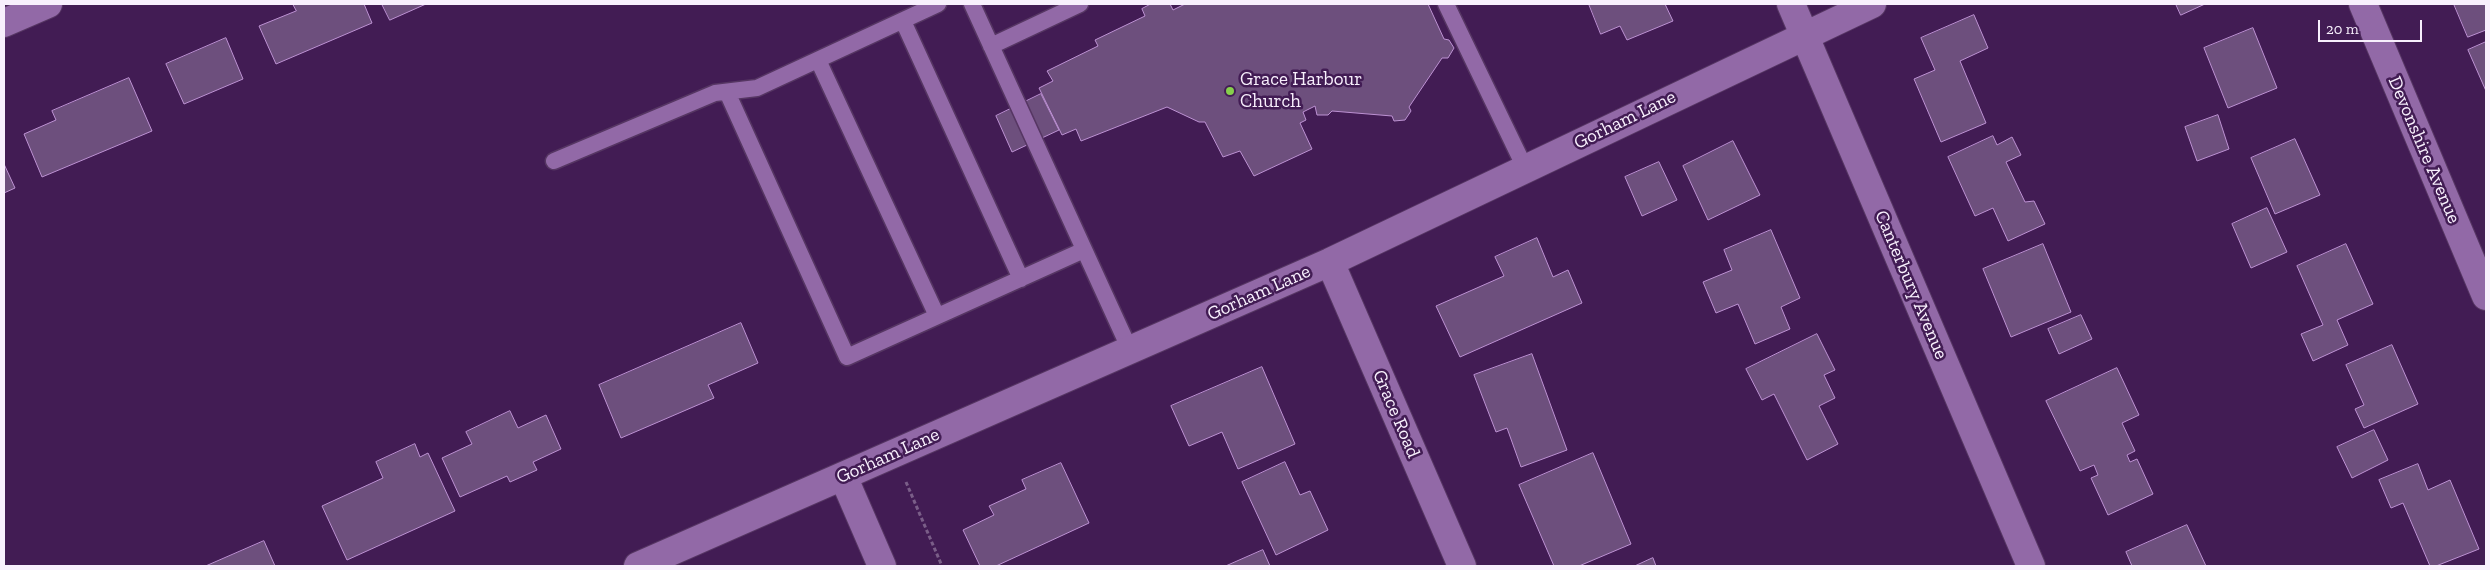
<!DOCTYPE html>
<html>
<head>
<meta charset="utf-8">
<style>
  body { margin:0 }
  #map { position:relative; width:2490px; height:570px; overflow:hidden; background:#421c54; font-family:"Zilla Slab",serif }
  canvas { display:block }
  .frame { position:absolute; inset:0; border:5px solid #f8f0fd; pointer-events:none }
  .scale { position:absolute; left:2318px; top:20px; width:104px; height:22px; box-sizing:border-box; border:2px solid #f8f0fd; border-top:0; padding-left:6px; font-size:15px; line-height:18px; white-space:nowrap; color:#f8f0fd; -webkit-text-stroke:4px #421c54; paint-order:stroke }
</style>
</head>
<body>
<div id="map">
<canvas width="2490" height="570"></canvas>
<div class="frame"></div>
<div class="scale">20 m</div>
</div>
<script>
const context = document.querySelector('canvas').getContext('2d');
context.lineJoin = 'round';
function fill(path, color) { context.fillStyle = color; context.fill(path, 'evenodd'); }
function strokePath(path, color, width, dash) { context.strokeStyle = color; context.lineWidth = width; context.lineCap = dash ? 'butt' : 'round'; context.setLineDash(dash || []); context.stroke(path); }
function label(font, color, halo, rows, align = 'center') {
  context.font = font + ' "Zilla Slab",serif'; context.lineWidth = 5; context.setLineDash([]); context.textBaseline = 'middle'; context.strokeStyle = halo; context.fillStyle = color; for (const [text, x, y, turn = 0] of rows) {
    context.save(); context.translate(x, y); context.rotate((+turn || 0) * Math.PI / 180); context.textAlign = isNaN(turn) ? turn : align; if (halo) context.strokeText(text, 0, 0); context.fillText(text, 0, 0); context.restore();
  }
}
const building = new Path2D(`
  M293 4H364L372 23 276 64 259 26 296 11Z
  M382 4H426L390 20Z
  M1151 4H1170L1173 10 1185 4H1428L1444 39 1449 40 1454 48 1448 58H1442L1409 107 1411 111 1405 120 1394 121 1392 116 1332 111 1328 115H1317L1315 106 1303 112 1306 120 1300 123 1312 149 1254 176 1240 151 1223 157 1205 122H1199L1167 107 1081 141 1076 129 1062 135 1039 88 1053 81 1047 71 1098 46 1095 40 1145 16 1142 9Z
  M1589 4H1665L1673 21 1627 40 1620 26 1601 34Z
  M2176 4H2205L2181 15Z
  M2454 4H2486V30L2468 37Z
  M1974 15 1988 48 1960 61 1986 123 1941 142 1914 79 1935 70 1921 38Z
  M2253 28 2277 88 2228 108 2204 48Z
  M226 38 243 79 184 104 166 64Z
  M2486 42V91L2468 50Z
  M129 78 152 131 42 177 24 134 56 120 52 111Z
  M1041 94 1059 130 1012 152 996 116Z
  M2218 115 2229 149 2197 161 2185 127Z
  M1993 136 1997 145 2012 137 2021 155 2006 162 2025 202 2034 201 2045 224 2008 241 1993 208 1975 216 1948 157Z
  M2295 139 2320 195 2275 214 2251 158Z
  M1733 141 1760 195 1708 220 1683 166Z
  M1659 162 1677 200 1642 216 1625 177Z
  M4 164 15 188 4 193Z
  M2267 208 2287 252 2251 268 2232 224Z
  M1771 230 1800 298 1781 307 1790 329 1755 344 1738 304 1716 313 1703 282 1732 270 1724 250Z
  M1537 238 1553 277 1568 270 1582 303 1460 357 1436 306 1504 276 1495 257Z
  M2043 244 2071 312 2011 337 1983 269Z
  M2346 244 2373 304 2337 320 2348 345 2313 361 2301 334 2323 325 2297 266Z
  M2081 315 2092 339 2059 354 2048 329Z
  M741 323 758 363 708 385 714 398 621 438 599 385Z
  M1817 334 1835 370 1824 375 1835 398 1819 406 1838 444 1807 460 1774 394 1762 400 1746 369Z
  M2392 345 2418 404 2364 428 2355 409 2364 405 2346 365Z
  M1532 354 1567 450 1521 467 1507 428 1496 432 1474 375Z
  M1262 367 1295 444 1238 469 1222 432 1189 446 1171 406Z
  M2117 368 2139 415 2122 423 2135 451 2127 455 2130 462 2137 459 2153 494 2108 515 2091 478 2098 475 2094 465 2080 471 2046 401Z
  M510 411 518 428 546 415 561 449 533 462 537 470 510 482 507 476 460 497 442 458 472 444 466 432Z
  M2374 430 2388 460 2352 478 2337 447Z
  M415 444 420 457 428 453 455 511 347 560 322 506 383 478 376 462Z
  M1593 453 1631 544 1579 566H1554L1519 485Z
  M1285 462 1300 495 1310 491 1328 530 1276 555 1242 482Z
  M1061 463 1089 523 996 566H980L963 530 994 515 989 506 1026 489 1022 480Z
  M2418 464 2428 490 2450 480 2479 549 2436 566H2430L2403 503 2391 508 2379 480Z
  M2187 525 2206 566H2132L2126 552Z
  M264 541 275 566H206Z
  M1263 550 1270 566H1226Z
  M1653 558 1656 566H1635Z`);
fill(building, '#6d4f7d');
strokePath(building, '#bd92d3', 1);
const service = new Path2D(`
  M972 4 1130 350
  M1446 4 1525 168
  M903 21 1021 279
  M991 46 1080 4
  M818 60 937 316
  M727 92 847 357 1084 250
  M554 161 715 93 757 88 938 4`);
const minor = new Path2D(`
  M1791 4 2031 566
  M2363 4 2486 296
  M4 23 48 4
  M1330 262 1462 566
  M843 476 882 566
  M638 566 1330 262 1872 4`);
strokePath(service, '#563663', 19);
strokePath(minor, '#563663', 30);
strokePath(new Path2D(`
  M906 482 942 566`), '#7a5e88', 3, [4, 2.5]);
strokePath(service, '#9269a7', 16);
strokePath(minor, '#9269a7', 28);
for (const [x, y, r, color] of [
  [1230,91,5,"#86cf4c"]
]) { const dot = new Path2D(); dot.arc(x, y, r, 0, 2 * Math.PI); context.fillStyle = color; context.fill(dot); strokePath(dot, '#421c54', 2); }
label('19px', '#f8f0fd', '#421c54', [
  ["Grace Harbour",1240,80],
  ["Church",1240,102]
], 'left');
label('19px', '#f8f0fd', '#421c54', [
  ["Gorham Lane",1625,120,-26],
  ["Devonshire Avenue",2424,150,67],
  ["Canterbury Avenue",1911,285,67],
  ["Gorham Lane",1259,293,-24],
  ["Grace Road",1396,414,67],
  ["Gorham Lane",888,456,-24]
]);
</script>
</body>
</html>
